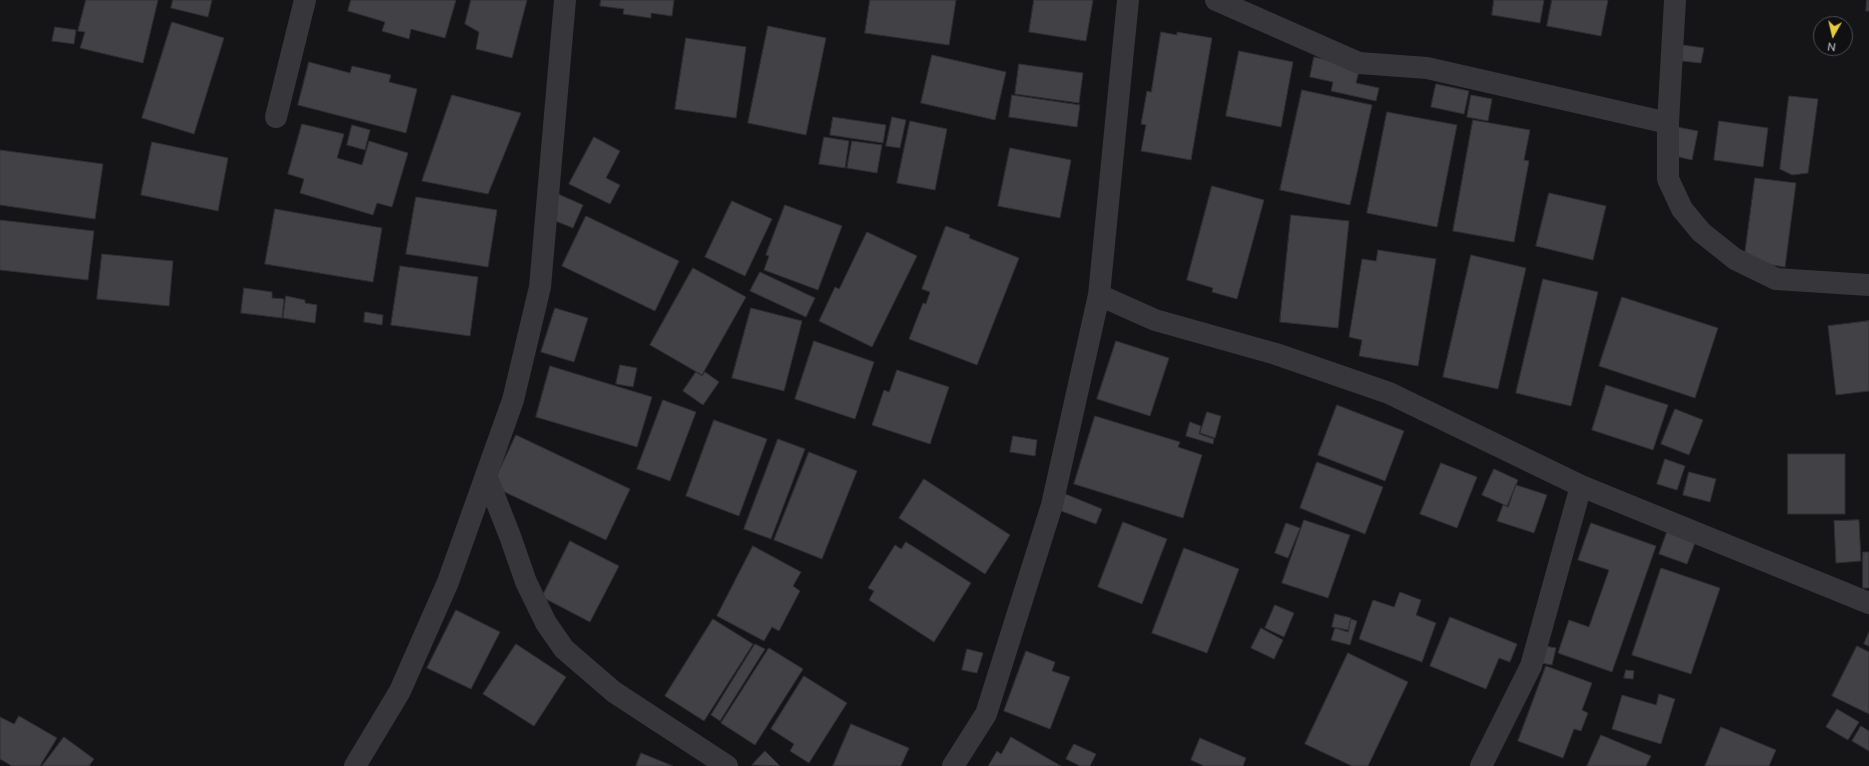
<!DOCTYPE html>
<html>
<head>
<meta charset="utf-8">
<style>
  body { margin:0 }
  #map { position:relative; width:1869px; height:766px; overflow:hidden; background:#151416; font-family:Mulish,sans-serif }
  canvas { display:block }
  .north { position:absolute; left:1813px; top:16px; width:40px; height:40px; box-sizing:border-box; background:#100f11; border:1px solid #4c4d53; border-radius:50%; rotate:188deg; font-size:11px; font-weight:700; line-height:16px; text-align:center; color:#a7a9b5 }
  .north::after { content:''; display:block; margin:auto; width:14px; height:18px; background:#e4cd3e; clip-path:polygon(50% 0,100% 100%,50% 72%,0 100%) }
</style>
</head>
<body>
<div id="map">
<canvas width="1869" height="766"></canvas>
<div class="north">N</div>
</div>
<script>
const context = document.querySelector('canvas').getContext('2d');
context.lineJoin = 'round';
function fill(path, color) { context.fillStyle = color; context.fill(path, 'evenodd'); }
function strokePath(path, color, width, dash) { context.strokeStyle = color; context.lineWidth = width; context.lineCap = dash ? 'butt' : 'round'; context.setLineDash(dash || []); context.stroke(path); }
const building = new Path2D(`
  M86 0H158L143 63 80 48 85 32 78 31Z
  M173 0H212L208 17 171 8Z
  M351 0H456L445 38 411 29 409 39 382 31 385 22 348 11Z
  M471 0H527L512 58 476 49 479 32 465 24Z
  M601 0H674L672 16 651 13V18L623 14 624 9 600 6Z
  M870 0H956L949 45 865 33Z
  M1034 0H1093L1086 41 1029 32Z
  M1494 0H1544L1540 23 1492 15Z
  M1552 0H1608L1601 36 1547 26Z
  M1867 0H1869V11H1866Z
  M172 22 224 38 194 134 142 118Z
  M768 26 826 38 806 135 748 123Z
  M55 27 76 30 74 44 52 41Z
  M1161 32 1177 35V32L1212 38 1191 160 1141 151 1146 125 1141 124 1147 91 1151 92Z
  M686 38 746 47 736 118 675 109Z
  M1683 45 1704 48 1701 63 1682 61Z
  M1239 51 1293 62 1281 127 1226 116Z
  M932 55 1006 72 995 120 921 103Z
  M1314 57 1360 67 1356 83 1379 88 1376 101 1331 91 1333 82 1310 77Z
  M309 62 350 73 352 66 391 75 389 82 417 89 406 133 298 105Z
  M1019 64 1083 73 1079 103 1015 94Z
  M1436 84 1469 91 1464 114 1431 107Z
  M1302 90 1372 105 1350 205 1280 190Z
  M452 95 521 113 488 194 422 181Z
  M1012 95 1080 105 1077 127 1009 117Z
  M1471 95 1492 99 1488 121 1467 117Z
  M1789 96 1818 99 1808 173 1792 175 1780 169Z
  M1387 112 1457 125 1437 227 1367 213Z
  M833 117 886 125 883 143 830 135Z
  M892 117 906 120 900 148 886 146Z
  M1473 120 1530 130 1524 160 1529 161 1514 242 1453 231Z
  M910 121 947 129 935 190 897 183Z
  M1719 121 1768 128 1763 167 1714 160Z
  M302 124 344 134 337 158 362 165 369 141 408 153 392 207 377 203 373 215 300 193 304 179 288 174Z
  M352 125 370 130 365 150 347 145Z
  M1677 127 1698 131 1692 160 1670 155Z
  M594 137 620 151 606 178 620 185 610 204 569 184Z
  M824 137 849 141 845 168 819 164Z
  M852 141 882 145 877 173 847 168Z
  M152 142 228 158 218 211 141 195Z
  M1010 148 1071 160 1060 218 998 206Z
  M0 150 103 164 95 219 0 205Z
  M1755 178 1796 183 1785 267 1744 261Z
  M1212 186 1264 200 1237 299 1212 292 1213 288 1187 280Z
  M1549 193 1606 206 1593 260 1536 246Z
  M558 194 583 205 573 228 548 218Z
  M416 197 497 210 488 267 406 254Z
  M732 201 772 219 745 276 705 257Z
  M785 205 842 226 818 290 764 270 769 256 766 255Z
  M275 209 382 228 373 282 265 264Z
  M1291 215 1349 221 1338 328 1280 322Z
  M586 216 679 261 655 311 562 266Z
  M0 220 94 231 88 280 0 270Z
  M946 226 970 235 969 238 1019 258 977 365 909 339 923 303 926 304 930 292 922 289Z
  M867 232 917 256 872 347 819 321 835 287 839 289Z
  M1378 250 1436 259 1418 366 1359 356 1362 340 1349 337 1362 259 1376 261Z
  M102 254 173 261 169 306 97 299Z
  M1471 255 1526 268 1498 389 1443 377Z
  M400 266 478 277 470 336 391 325Z
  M693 268 746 297 702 375 650 345Z
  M760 272 815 298 806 317 750 291Z
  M1543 279 1598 292 1571 406 1516 393Z
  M244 288 272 292V298L284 299 282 318 241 313Z
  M286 296 305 300V303L317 305 315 323 283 318Z
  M1622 297 1718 328 1695 398 1599 366Z
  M555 308 588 318 574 362 541 352Z
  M751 308 802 321 784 391 732 378Z
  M365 312 383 315 382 325 364 322Z
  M1869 321V391L1836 395 1828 326Z
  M814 341 874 362 855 419 795 399Z
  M1116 341 1169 358 1150 416 1097 399Z
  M620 365 637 368 633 387 616 384Z
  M550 366 652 397 637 447 536 417Z
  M897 370 949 387 930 444 872 425 884 390 889 392Z
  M696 372 702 376 705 372 719 382 703 405 683 391Z
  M1606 385 1668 405 1653 450 1592 430Z
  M663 400 696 412 670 481 637 469Z
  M1337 405 1404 431 1385 481 1318 455Z
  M1675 409 1703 420 1689 455 1661 444Z
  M1207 412 1221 416 1215 438 1200 433Z
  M1095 416 1180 442 1178 447 1202 455 1183 518 1074 484Z
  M714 420 767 439 739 516 686 496Z
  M1190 422 1201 426 1199 434 1214 439 1213 444 1186 436Z
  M516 435 630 489 606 540 492 486Z
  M1013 436 1037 440 1035 456 1010 452Z
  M778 439 805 449 771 539 744 529Z
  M809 452 857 471 822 559 774 540Z
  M1788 454H1845V514H1788Z
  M1665 459 1685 466 1677 490 1657 484Z
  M1317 462 1383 487 1365 534 1300 508Z
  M1441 463 1477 477 1457 528 1420 514Z
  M1494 469 1518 480 1507 506 1482 495Z
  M1689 472 1716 479 1710 502 1683 495Z
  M924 479 1010 535 985 574 899 518Z
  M1516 485 1547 495 1534 533 1497 521 1503 505 1508 507Z
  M1063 493 1102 509 1096 524 1056 509Z
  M1304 520 1350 535 1328 598 1282 583Z
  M1859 520 1861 561 1836 563 1834 521Z
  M1123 522 1167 539 1142 604 1098 587Z
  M1286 523 1300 528 1288 558 1275 553Z
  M1591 523 1656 546 1612 672 1558 653 1569 620 1589 627 1609 570 1578 560Z
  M1667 532 1695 543 1687 564 1659 554Z
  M570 541 619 566 590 622 542 597Z
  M906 542 971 583 934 642 869 600 874 591 868 588 895 545 901 549Z
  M753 546 801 572 793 586 800 591 779 631 772 627 764 641 717 616Z
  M1184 548 1239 569 1207 653 1152 633Z
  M1863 552H1869V588H1863Z
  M1661 568 1720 588 1691 674 1632 655Z
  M1400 592 1421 600 1416 615 1436 623 1422 662 1359 639 1373 600 1394 607Z
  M1275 605 1294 613 1284 637 1265 628Z
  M456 610 500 632 471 689 427 668Z
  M1335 614 1351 618 1348 630 1332 627Z
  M1450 617 1517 644 1510 662 1499 658 1486 689 1430 666Z
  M713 619 753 644 704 721 665 696Z
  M1351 619 1357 621 1350 645 1331 640 1335 628 1348 632Z
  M1261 628 1283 640 1274 659 1251 648Z
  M1869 632V646L1864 644Z
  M516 644 566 677 534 726 483 694Z
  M755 644 765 649 720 721 711 715Z
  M1540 645 1556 648 1552 665 1536 662Z
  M1857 646 1869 652V714L1832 696Z
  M769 648 803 669 755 745 721 723Z
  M967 649 983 653 977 673 962 670Z
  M1026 651 1055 662 1052 671 1070 677 1050 729 1004 711Z
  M1348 653 1408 682 1368 766H1352L1305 744Z
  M1546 666 1592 683 1582 710 1588 713 1581 731 1574 729 1563 758 1518 741Z
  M1626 670 1634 671 1633 679 1624 678Z
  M804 676 847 703 809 763 790 751 794 744 771 729Z
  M1659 694 1675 699 1661 744 1612 729 1622 695 1656 705Z
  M1837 709 1859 722 1848 740 1826 727Z
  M19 716 57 738 40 766H12L0 759V717L14 724Z
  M851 724 909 748 901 766H833Z
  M1861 726 1869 731V751L1852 741Z
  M1721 727 1776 750 1769 766H1705Z
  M1601 735 1651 756 1646 766H1587Z
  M64 737 94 759 89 766H42Z
  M1011 737 1061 766H988L997 751 1001 754Z
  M1200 738 1246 758 1243 766H1204L1191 760Z
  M1074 744 1096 754 1090 766H1080L1066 759Z
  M765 751 780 766 752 765Z
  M641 753 673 766H636Z`);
fill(building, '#414146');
strokePath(building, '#2f2e32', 1);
strokePath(new Path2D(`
  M1216 0 1359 63 1427 68 1668 123
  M1675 0 1668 123V179L1682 209 1701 232 1735 259 1776 279 1869 285
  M276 117 305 0
  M1099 295 1155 320 1276 354 1389 393 1581 486 1869 603
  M486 475 510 536 526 582 546 623 564 649 614 692 727 766
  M355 766 400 691 448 582 513 400 540 287 565 0
  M953 766 986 714 1052 505 1099 295 1128 0
  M1481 766 1531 666 1581 486`), '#36363b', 22);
</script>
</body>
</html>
